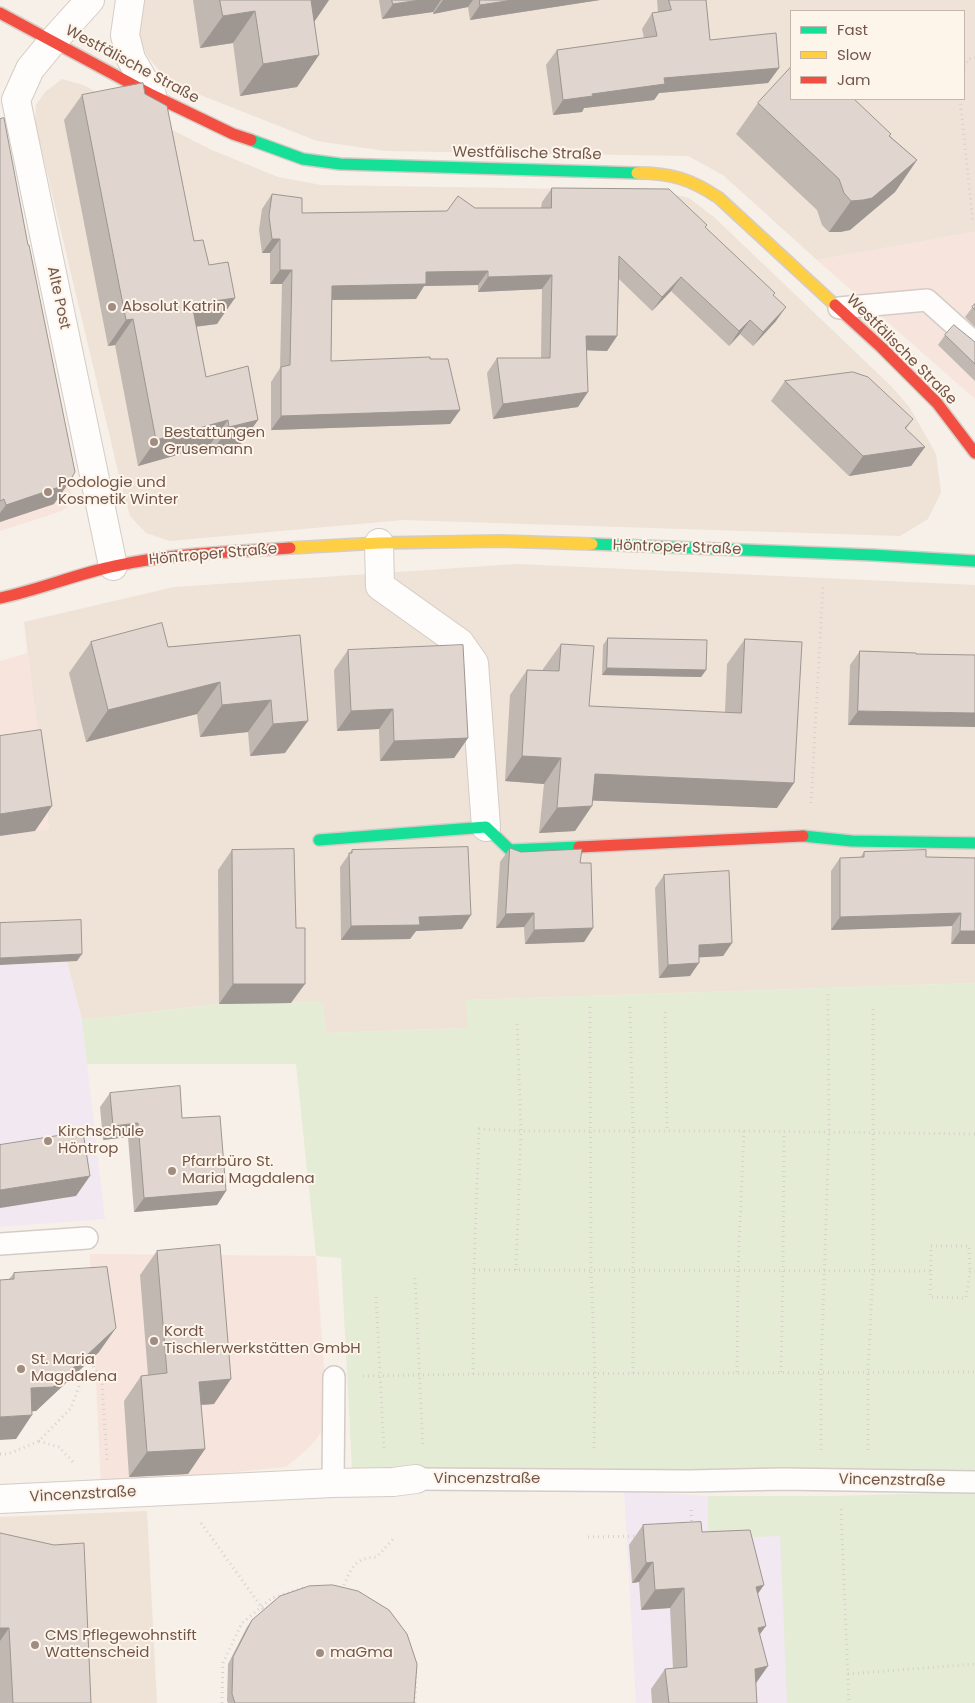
<!DOCTYPE html>
<html>
<head>
<meta charset="utf-8">
<style>
  body { margin:0 }
  #map { position:relative; width:975px; height:1703px; overflow:hidden; background:#f6f0e9; font-family:Poppins,sans-serif }
  canvas { display:block }
  .legend { position:absolute; left:790px; top:10px; width:175px; height:90px; box-sizing:border-box; background:#fef5ea; border:1px solid #c6b5aa; margin:0; padding:6px 9px; list-style:none; font-size:15px; color:#73564b }
  .legend li { display:flex; align-items:center; gap:10px; height:25px }
  .legend b { width:25px; border:1px solid #c6b5aa }
</style>
</head>
<body>
<div id="map">
<canvas width="975" height="1703"></canvas>
<ul class="legend">
<li><b style="height:6px;background:#16e098"></b>Fast</li>
<li><b style="height:6px;background:#ffcf43"></b>Slow</li>
<li><b style="height:6px;background:#f24e42"></b>Jam</li>
</ul>
</div>
<script>
const context = document.querySelector('canvas').getContext('2d');
context.lineJoin = 'round';
function fill(path, color) { context.fillStyle = color; context.fill(path, 'evenodd'); }
function strokePath(path, color, width, dash) { context.strokeStyle = color; context.lineWidth = width; context.lineCap = dash ? 'butt' : 'round'; context.setLineDash(dash || []); context.stroke(path); }
function label(font, color, halo, rows, align = 'center') {
  context.font = font + ' Poppins,sans-serif'; context.lineWidth = 4; context.setLineDash([]); context.textBaseline = 'middle'; context.strokeStyle = halo; context.fillStyle = color; for (const [text, x, y, turn = 0] of rows) {
    context.save(); context.translate(x, y); context.rotate((+turn || 0) * Math.PI / 180); context.textAlign = isNaN(turn) ? turn : align; if (halo) context.strokeText(text, 0, 0); context.fillText(text, 0, 0); context.restore();
  }
}
fill(new Path2D(`
  M139 0H975V232L817 260 723 175 688 156 385 151 317 141 170 83 147 56 134 26ZM791 11H964V99H791Z
  M62 79 83 85 212 150 278 177 321 185 634 190 668 193 689 198 715 218 892 387 910 408 936 454 941 492 928 519 900 536 403 520 170 541 146 533 130 516 122 488 35 122 36 105 45 92Z
  M517 564 975 585V983L467 1000V1028L326 1033 322 1002 219 1004 82 1020 67 962 0 965V836L49 829 24 622 174 587Z
  M147 1511 157 1703H0V1517Z`), '#efe2d7');
fill(new Path2D(`
  M975 232V399L817 260Z
  M63 447 72 497 70 505 62 511 0 531V461Z
  M28 653 49 829 0 836V661Z
  M90 1254 316 1256 328 1423 311 1446 286 1467 101 1485Z`), '#f6e4dd');
fill(new Path2D(`
  M67 962 82 1020 105 1219 0 1227V965Z
  M624 1491 708 1496H833L847 1703H636Z`), '#f2e8f1');
fill(new Path2D(`
  M975 983V1470L352 1469 341 1258 316 1256 296 1064H87L82 1020 219 1004 322 1002 326 1033 467 1028 466 1000Z
  M975 1492V1703H787L780 1536 708 1539V1496H833Z`), '#e4ecd5');
const lane = new Path2D(`
  M839 308 927 300 975 343
  M0 1244 87 1238
  M416 1479 689 1481 783 1479 975 1482
  M333 1483 334 1377`);
const street = new Path2D(`
  M90 0 53 41 30 69 16 100 113 566
  M130 0 125 35 131 59 152 95
  M379 543 380 586 460 643 474 663 486 827
  M0 1499 333 1483 393 1482 416 1479`);
const fast = new Path2D(`
  M251 140 303 159 340 164 637 173
  M592 544 872 555 975 561
  M803 836 852 841 975 843
  M319 840 486 827 510 850 579 847`);
const slow = new Path2D(`
  M637 173C671 173 691 179 719 198L835 305
  M290 548 379 543 500 541 592 544`);
const jam = new Path2D(`
  M0 13 152 95 233 134 251 140
  M835 305 882 348 937 403 975 453
  M0 598C39 590 76 574 115 566 172 553 232 552 290 548
  M579 847 803 836`);
strokePath(lane, '#d4ccc6', 24);
strokePath(street, '#d4ccc6', 30);
strokePath(fast, '#d5ccc6', 14);
strokePath(slow, '#d5ccc6', 14);
strokePath(jam, '#d5ccc6', 14);
strokePath(new Path2D(`
  M964 67 969 59 975 58
  M960 99 973 223
  M811 803 823 587
  M590 1007 591 1270 595 1373 594 1450
  M630 1007 633 1131V1373
  M665 1012 667 1131
  M474 1270 931 1271 930 1297 966 1298 970 1272H975
  M516 1270 521 1131 517 1021
  M931 1271V1246H969L970 1272
  M415 1278 423 1447
  M376 1297 384 1449
  M89 1357 102 1383 107 1460
  M737 1372 738 1270 744 1131
  M781 1372 783 1270 784 1132
  M473 1374 975 1372
  M363 1376 473 1374 474 1270 479 1129 521 1131H744L975 1134
  M39 1441 59 1447 73 1462
  M821 1450V1372L829 1132 828 993
  M868 1450V1372L873 1271V1005
  M0 1454H8L39 1441 71 1408 81 1381V1366
  M841 1509 849 1703
  M691 1510 692 1526
  M201 1523 265 1612
  M588 1537 640 1536
  M342 1590C351 1569 353 1558 377 1557L394 1538
  M848 1674 975 1664
  M222 1703 223 1663 242 1623 272 1598 303 1588H309
  M415 1703 416 1666`), '#d9d0cd', 3, [1, 4]);
strokePath(lane, '#fefdfc', 21);
strokePath(street, '#fefdfc', 28);
strokePath(fast, '#16e098', 11);
strokePath(slow, '#ffcf43', 11);
strokePath(jam, '#f24e42', 11);
fill(new Path2D(`
  M193 0H329L314 22 319 55 297 87 240 96 233 43 200 48Z
  M379 0H600L470 20 468 7 433 14V12L382 19Z
  M657 0H706L710 40 779 68 768 83 659 93 654 100 584 108 582 112 553 115 546 65 557 50 644 38 642 29 652 13 658 12Z
  M145 94 194 241 209 265 217 324 196 327 206 377 258 420 240 445 211 453 209 446 138 466 115 345 108 346 64 120 82 95Z
  M758 103 890 136 917 160 895 192 850 230 840 232H829L822 225 817 210 736 134Z
  M0 119 54 504 0 522Z
  M552 188 705 228 774 295 776 321 753 346 740 334 729 346 671 291 652 311 619 279 617 336 607 351 586 350 578 407 493 419 487 373 497 358H541L542 289 478 292V285L424 286 416 299 332 300 331 361 430 359 460 410 450 424 271 430V382L280 368 282 284H270V253H262L259 230 262 209 272 194 302 213 447 211 475 208H541L542 202Z
  M975 304V327L965 317Z
  M945 335 975 342V381L938 345Z
  M785 381 913 419 906 429 925 447 911 466 849 476 771 401Z
  M300 635 285 753 250 756 248 732 200 737 197 714 86 742 69 673 91 642 168 647Z
  M608 638 706 670 701 677 602 675 603 645Z
  M745 639 777 808 593 800 575 831 539 833 544 784 505 781 510 695 527 670H543V669L561 644 589 706 725 713 727 664Z
  M348 650 468 738 454 758 380 761 379 729 337 731 334 670Z
  M860 651 916 654 848 725 850 665Z
  M510 848 521 852 580 863 593 928 584 942 525 944 524 927 496 928 500 862Z
  M232 850 291 1003 219 1004 218 870Z
  M352 850 462 929 416 931 410 939 341 940 340 867Z
  M864 852 926 857 975 858V944H951L952 926 831 930V871L840 858H860Z
  M664 875 732 943 723 956 699 957 690 976 659 978 655 888Z
  M110 1093 182 1118 226 1191 217 1205 134 1212 128 1137 103 1140 100 1107Z
  M157 1251 214 1404 201 1405 205 1449 188 1474 129 1477 124 1401 141 1376 148 1375 140 1275Z
  M14 1273 99 1352 36 1411H32L16 1439 9 1279Z
  M643 1525 702 1532 758 1595 760 1635 756 1684 757 1703H652L651 1689 665 1669H673L670 1608 641 1610 639 1582 632 1583 629 1545Z
  M0 1533 91 1703H0Z
  M252 1620 414 1703H228L227 1701 228 1664 247 1627Z`), '#c1b8b2');
fill(new Path2D(`
  M306 0H329L314 22Z
  M420 0H441L433 12 382 19 393 4Z
  M443 0H473L468 7 433 14Z
  M513 0H600L470 20 480 5Z
  M255 11 233 43 200 48 223 16Z
  M319 55 297 87 240 96 263 64Z
  M779 68 768 83 659 93 654 100 584 108 582 112 553 115 563 100 664 78Z
  M917 160 895 192 850 230 840 232H829L851 201Z
  M272 239H280L270 253H262Z
  M280 270H292L282 284H270Z
  M488 271 478 285 424 286 416 299 322 300 332 286 426 272Z
  M552 275 542 289 478 292 488 277Z
  M681 277 671 291 652 311 662 297Z
  M235 298 217 324 174 329 192 304Z
  M786 307 776 321 753 346 763 332Z
  M133 319 115 345 108 346 126 320Z
  M750 320 740 334 729 346 739 331Z
  M586 336H617L607 351 576 350Z
  M588 392 578 407 493 419 503 404Z
  M460 410 450 424 271 430 281 416Z
  M228 420 209 446 138 466 156 440Z
  M258 420 240 445 211 453 229 427Z
  M925 447 911 466 849 476 863 456Z
  M68 484 54 504 0 522V513L6 505Z
  M607 668 706 670 701 677 602 675Z
  M220 682 197 714 86 742 108 710Z
  M271 700 248 732 200 737 222 705Z
  M393 709 379 729 337 731 351 711Z
  M858 711 975 713V727L848 725Z
  M308 721 285 753 250 756 273 724Z
  M468 738 454 758 380 761 394 741Z
  M522 756 561 758 544 784 505 781Z
  M595 774 794 783 777 808 578 800Z
  M52 806 35 831 0 836V814Z
  M592 806 575 831 539 833 557 808Z
  M534 913 524 927 496 928 506 914Z
  M961 913 952 926 831 930 840 917Z
  M471 915 462 929 416 931 410 939 341 940 351 926 419 917Z
  M593 928 584 942 525 944 534 930Z
  M960 931H975V944H951Z
  M732 943 723 956 689 958 699 945Z
  M82 954 77 961 0 965V958Z
  M699 963 690 976 659 978 668 965Z
  M233 984H305L291 1003 219 1004Z
  M138 1123 128 1137 103 1140 113 1126Z
  M90 1176 76 1196 0 1208V1190Z
  M226 1191 217 1205 134 1212 144 1198Z
  M116 1328 99 1352 36 1411 14 1413 31 1388Z
  M231 1379 214 1404 182 1406 199 1382Z
  M32 1415 16 1439 0 1440V1417Z
  M205 1449 188 1474 129 1477 147 1452Z
  M653 1562 639 1582 632 1583 646 1563Z
  M764 1585 750 1605 756 1587Z
  M684 1588 670 1608 641 1610 655 1590Z
  M766 1626 752 1645 758 1628Z
  M0 1628H9L0 1641Z
  M768 1666 754 1686 755 1669Z`), '#9d9691');
const building = new Path2D(`
  M220 0H311L319 55 263 64 255 11 223 16Z
  M392 0H420L393 4Z
  M480 0H513L480 5Z
  M669 0H706L710 40 776 33 779 68 664 78 665 84 592 94 593 96 563 100 557 50 657 36 652 13 671 10Z
  M791 67V99H854L891 134 889 136 917 160 872 198 863 200 851 201 844 193 839 179 758 103Z
  M143 83 145 94 167 106 194 241 203 240 209 265 228 262 235 298 192 304 206 377 248 366 258 420 229 427 228 420 156 440 133 319 126 320 82 95Z
  M4 118 28 245H29L75 472 68 484 6 505 4 499 0 501V119Z
  M552 188 669 189 707 225 705 227 775 293 773 295 786 307 763 332 750 320 739 331 681 277 662 297 619 256 617 336H586L588 392 503 404 497 358H550L552 275 488 277V271L426 272V284L332 286 331 361 430 357V359H448L460 410 281 416V367L290 365 292 270H280V239H272L269 216 272 194 302 198V213L447 211 458 196 475 208H551Z
  M975 304V310L972 307Z
  M954 325 975 342V364L945 335Z
  M853 372 868 377 913 419 905 428 925 447 863 456 785 381Z
  M162 623 168 647 300 635 308 721 273 724 271 700 222 705 220 682 108 710 91 642Z
  M608 638 707 640 706 670 607 668Z
  M745 639 802 642 794 783 595 774 592 806 557 808 561 758 522 756 527 670 559 671 561 644 594 646 589 706 741 713Z
  M463 645 468 738 394 741 393 709 351 711 348 650Z
  M860 651 916 653V654L975 655V713L858 711Z
  M41 730 52 806 0 814V736Z
  M468 847 471 915 419 917 420 925 351 926 349 853H352V850Z
  M510 848 521 852 582 849 580 863H591L593 928 534 930V913L506 914Z
  M294 849 296 928H305V984H233L232 850Z
  M926 850V857L975 858V931H960L961 913 840 917V858L864 857V852Z
  M729 871 732 943 699 945V963L668 965 664 875Z
  M81 920 82 954 0 958V923Z
  M180 1086 182 1118 220 1116 226 1191 144 1198 138 1123 113 1126 110 1093Z
  M83 1132 90 1176 0 1190V1145Z
  M220 1245 231 1379 199 1382 205 1449 147 1452 141 1376 167 1373 157 1251Z
  M107 1267 116 1328 53 1387 31 1388 32 1415 0 1417V1280L14 1279V1273Z
  M701 1522 702 1532 750 1530 764 1585 756 1587 766 1626 758 1628 768 1666 755 1669 757 1703H669L665 1669 687 1667 684 1588 655 1590 653 1562 646 1563 643 1525Z
  M0 1533 54 1545 84 1543 91 1703H13L9 1628H0Z
  M333 1585 358 1591 389 1610 407 1634 417 1664 414 1703H235L232 1694 233 1657 252 1620 280 1596 309 1586Z`);
fill(building, '#e0d6cf');
strokePath(building, '#9d9691', 1);
for (const [x, y, r, color] of [
  [112,307,5,"#a18c82"],
  [154,442,5,"#a18c82"],
  [48,492,5,"#a18c82"],
  [48,1141,5,"#a18c82"],
  [172,1171,5,"#a18c82"],
  [154,1341,5,"#a18c82"],
  [21,1369,5,"#a18c82"],
  [35,1645,5,"#a18c82"],
  [320,1653,5,"#a18c82"]
]) { const dot = new Path2D(); dot.arc(x, y, r, 0, 2 * Math.PI); context.fillStyle = color; context.fill(dot); strokePath(dot, '#fef5ea', 2); }
label('15px', '#73564b', '#fef5ea', [
  ["Westfälische Straße",132,65,28],
  ["Westfälische Straße",527,154,1],
  ["Alte Post",58,298,78],
  ["Westfälische Straße",901,350,45],
  ["Höntroper Straße",677,548,2],
  ["Höntroper Straße",213,555,-5],
  ["Vincenzstraße",487,1479],
  ["Vincenzstraße",892,1481,1],
  ["Vincenzstraße",83,1495,-3]
]);
label('15px', '#73564b', '#fef5ea', [
  ["Absolut Katrin",122,307],
  ["Bestattungen",164,433],
  ["Grusemann",164,450],
  ["Podologie und",58,483],
  ["Kosmetik Winter",58,500],
  ["Kirchschule",58,1132],
  ["Höntrop",58,1149],
  ["Pfarrbüro St.",182,1162],
  ["Maria Magdalena",182,1179],
  ["Kordt",164,1332],
  ["Tischlerwerkstätten GmbH",164,1349],
  ["St. Maria",31,1360],
  ["Magdalena",31,1377],
  ["CMS Pflegewohnstift",45,1636],
  ["Wattenscheid",45,1653],
  ["maGma",330,1653]
], 'left');
</script>
</body>
</html>
